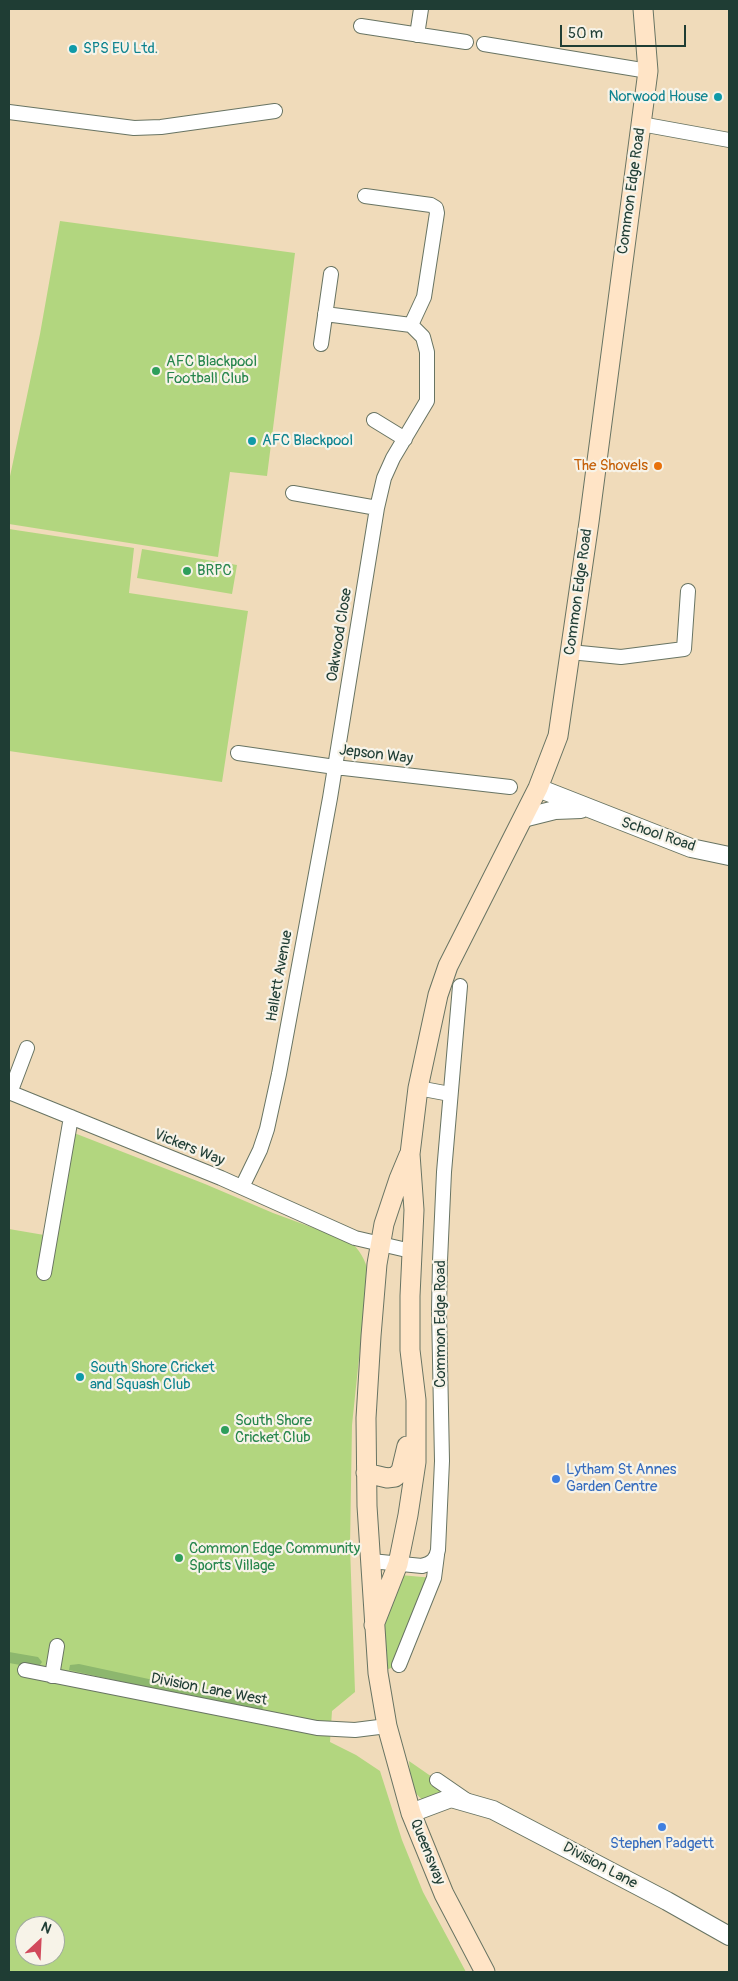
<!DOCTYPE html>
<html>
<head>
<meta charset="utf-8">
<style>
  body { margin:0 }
  #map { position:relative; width:738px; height:1981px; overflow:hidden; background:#f0dbba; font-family:Pangolin,sans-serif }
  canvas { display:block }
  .frame { position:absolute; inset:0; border:10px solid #1f3d34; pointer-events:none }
  .north { position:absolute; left:15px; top:1916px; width:50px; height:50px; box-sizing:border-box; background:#f7f3e8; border:1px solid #a1aaa0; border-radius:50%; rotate:25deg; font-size:14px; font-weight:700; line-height:20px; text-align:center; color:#1f3d34 }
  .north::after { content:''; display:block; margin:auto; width:18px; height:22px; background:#d1495b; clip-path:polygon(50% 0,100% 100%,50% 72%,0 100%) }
  .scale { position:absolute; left:560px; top:25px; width:126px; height:22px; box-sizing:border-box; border:2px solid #1f3d34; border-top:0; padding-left:6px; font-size:15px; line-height:18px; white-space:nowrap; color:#1f3d34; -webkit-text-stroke:4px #f7f3e8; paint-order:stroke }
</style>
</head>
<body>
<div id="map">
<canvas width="738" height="1981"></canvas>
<div class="frame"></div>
<div class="north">N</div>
<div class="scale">50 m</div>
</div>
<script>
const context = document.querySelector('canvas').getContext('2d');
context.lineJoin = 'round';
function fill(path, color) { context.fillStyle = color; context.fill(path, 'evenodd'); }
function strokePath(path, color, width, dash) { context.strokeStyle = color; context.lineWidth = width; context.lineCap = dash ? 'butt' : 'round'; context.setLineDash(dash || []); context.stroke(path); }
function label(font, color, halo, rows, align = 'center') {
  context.font = font + ' Pangolin,sans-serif'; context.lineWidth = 4.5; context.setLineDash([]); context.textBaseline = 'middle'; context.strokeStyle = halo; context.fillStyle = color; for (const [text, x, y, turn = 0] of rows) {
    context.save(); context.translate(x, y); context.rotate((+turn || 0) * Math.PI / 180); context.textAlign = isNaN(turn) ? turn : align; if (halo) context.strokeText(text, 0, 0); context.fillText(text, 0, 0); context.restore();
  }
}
fill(new Path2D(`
  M60 221 295 253 267 476 230 472 218 557 9 524V481L40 334Z
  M9 529 134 548 129 593 248 611 222 782 9 751Z
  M142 549 237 565 232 594 137 578Z
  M69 1131 205 1184 273 1213 349 1241C359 1248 366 1261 368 1272L352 1425 350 1546 355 1692 332 1711 330 1742 356 1755 380 1771 402 1840 423 1892 466 1972H9V1229L50 1236ZM25 1926H55V1956H25Z
  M400 1575 434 1578 399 1665 378 1673 382 1626Z
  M409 1761 448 1788 442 1795 423 1800C409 1790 411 1777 409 1761Z`), '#b2d67f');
fill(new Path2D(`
  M9 1652 38 1657 42 1662 38 1668 9 1663Z
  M79 1664 251 1701 261 1704 263 1708 260 1712 69 1670 70 1665Z`), '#8db76e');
const minor = new Path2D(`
  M361 26 466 42
  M417 35 421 9
  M484 44 648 71
  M9 112 134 128 161 127 275 111
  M641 124 729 140
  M325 314 411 325
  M321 344 331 274
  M374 420 405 439
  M293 493 377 508
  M570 652 621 657 684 649 688 591
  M238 753 335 767 510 787
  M418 1088 450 1094
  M9 1092 221 1178 355 1238 411 1251
  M10 1093 27 1048
  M242 1187 260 1150 267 1129 279 1074 330 798 377 508 384 478 393 458 427 401V352L423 337 411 325 424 297 437 213 436 208 431 205 365 196
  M44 1273 71 1117
  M371 1561 422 1566C432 1563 436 1560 438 1550L442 1461 439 1310 440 1261 444 1172 460 986
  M399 1665 434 1578 437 1555
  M25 1670 317 1728 355 1730 387 1726
  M52 1676 57 1646
  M437 1780 466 1800`);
const tertiary = new Path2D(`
  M538 788 691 848 729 856
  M523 818 555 810 581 809
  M411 1813 451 1798 493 1810 667 1901 729 1936`);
const secondary = new Path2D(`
  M409 1155 399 1179 384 1224 377 1264 371 1336 366 1418 367 1506 378 1673 387 1726 411 1813 444 1894 485 1972
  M366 1473 387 1478 395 1477 401 1471 407 1446
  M374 1625 398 1564 408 1515 416 1462V1400L410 1350V1296L414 1210 410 1154 418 1088 438 995 448 966 538 788 558 736 589 522 648 71 643 9`);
strokePath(minor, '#687463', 16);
strokePath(tertiary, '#687463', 20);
strokePath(secondary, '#687463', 21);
strokePath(minor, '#fff', 14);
strokePath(tertiary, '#fff', 18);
strokePath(secondary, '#ffe4c6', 19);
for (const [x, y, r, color] of [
  [73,49,5,"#0f9aa8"],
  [718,97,5,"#0f9aa8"],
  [156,371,5,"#2e9e5b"],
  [252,441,5,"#0f9aa8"],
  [658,466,5,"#e8710a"],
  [187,571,5,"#2e9e5b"],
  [80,1377,5,"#0f9aa8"],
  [225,1430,5,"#2e9e5b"],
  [556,1479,5,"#3f7fe0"],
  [179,1558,5,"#2e9e5b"],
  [662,1827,5,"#3f7fe0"]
]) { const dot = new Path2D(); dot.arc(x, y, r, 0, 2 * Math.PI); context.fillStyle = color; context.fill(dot); strokePath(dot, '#f7f3e8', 2); }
label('15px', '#0d838f', '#f7f3e8', [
  ["SPS EU Ltd.",83,49],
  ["Norwood House",708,97,"right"],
  ["AFC Blackpool",262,441],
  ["South Shore Cricket",90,1368],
  ["and Squash Club",90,1385]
], 'left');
label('15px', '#1f3d34', '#f7f3e8', [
  ["Common Edge Road",632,191,-82],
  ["Common Edge Road",579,592,-82],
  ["Oakwood Close",340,635,-81],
  ["Jepson Way",376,755,7],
  ["School Road",658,835,19],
  ["Hallett Avenue",280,976,-80],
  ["Vickers Way",189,1148,22],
  ["Common Edge Road",441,1324,-90],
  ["Division Lane West",209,1690,11],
  ["Queensway",427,1852,68],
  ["Division Lane",600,1866,28]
]);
label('15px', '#27864d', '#f7f3e8', [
  ["AFC Blackpool",166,362],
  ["Football Club",166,379],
  ["BRPC",197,571],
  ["South Shore",235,1421],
  ["Cricket Club",235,1438],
  ["Common Edge Community",189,1549],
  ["Sports Village",189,1566]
], 'left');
label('15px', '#c56008', '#f7f3e8', [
  ["The Shovels",648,466]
], 'right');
label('15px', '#366cbe', '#f7f3e8', [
  ["Lytham St Annes",566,1470],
  ["Garden Centre",566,1487],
  ["Stephen Padgett",662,1844,"center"]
], 'left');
</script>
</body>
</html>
